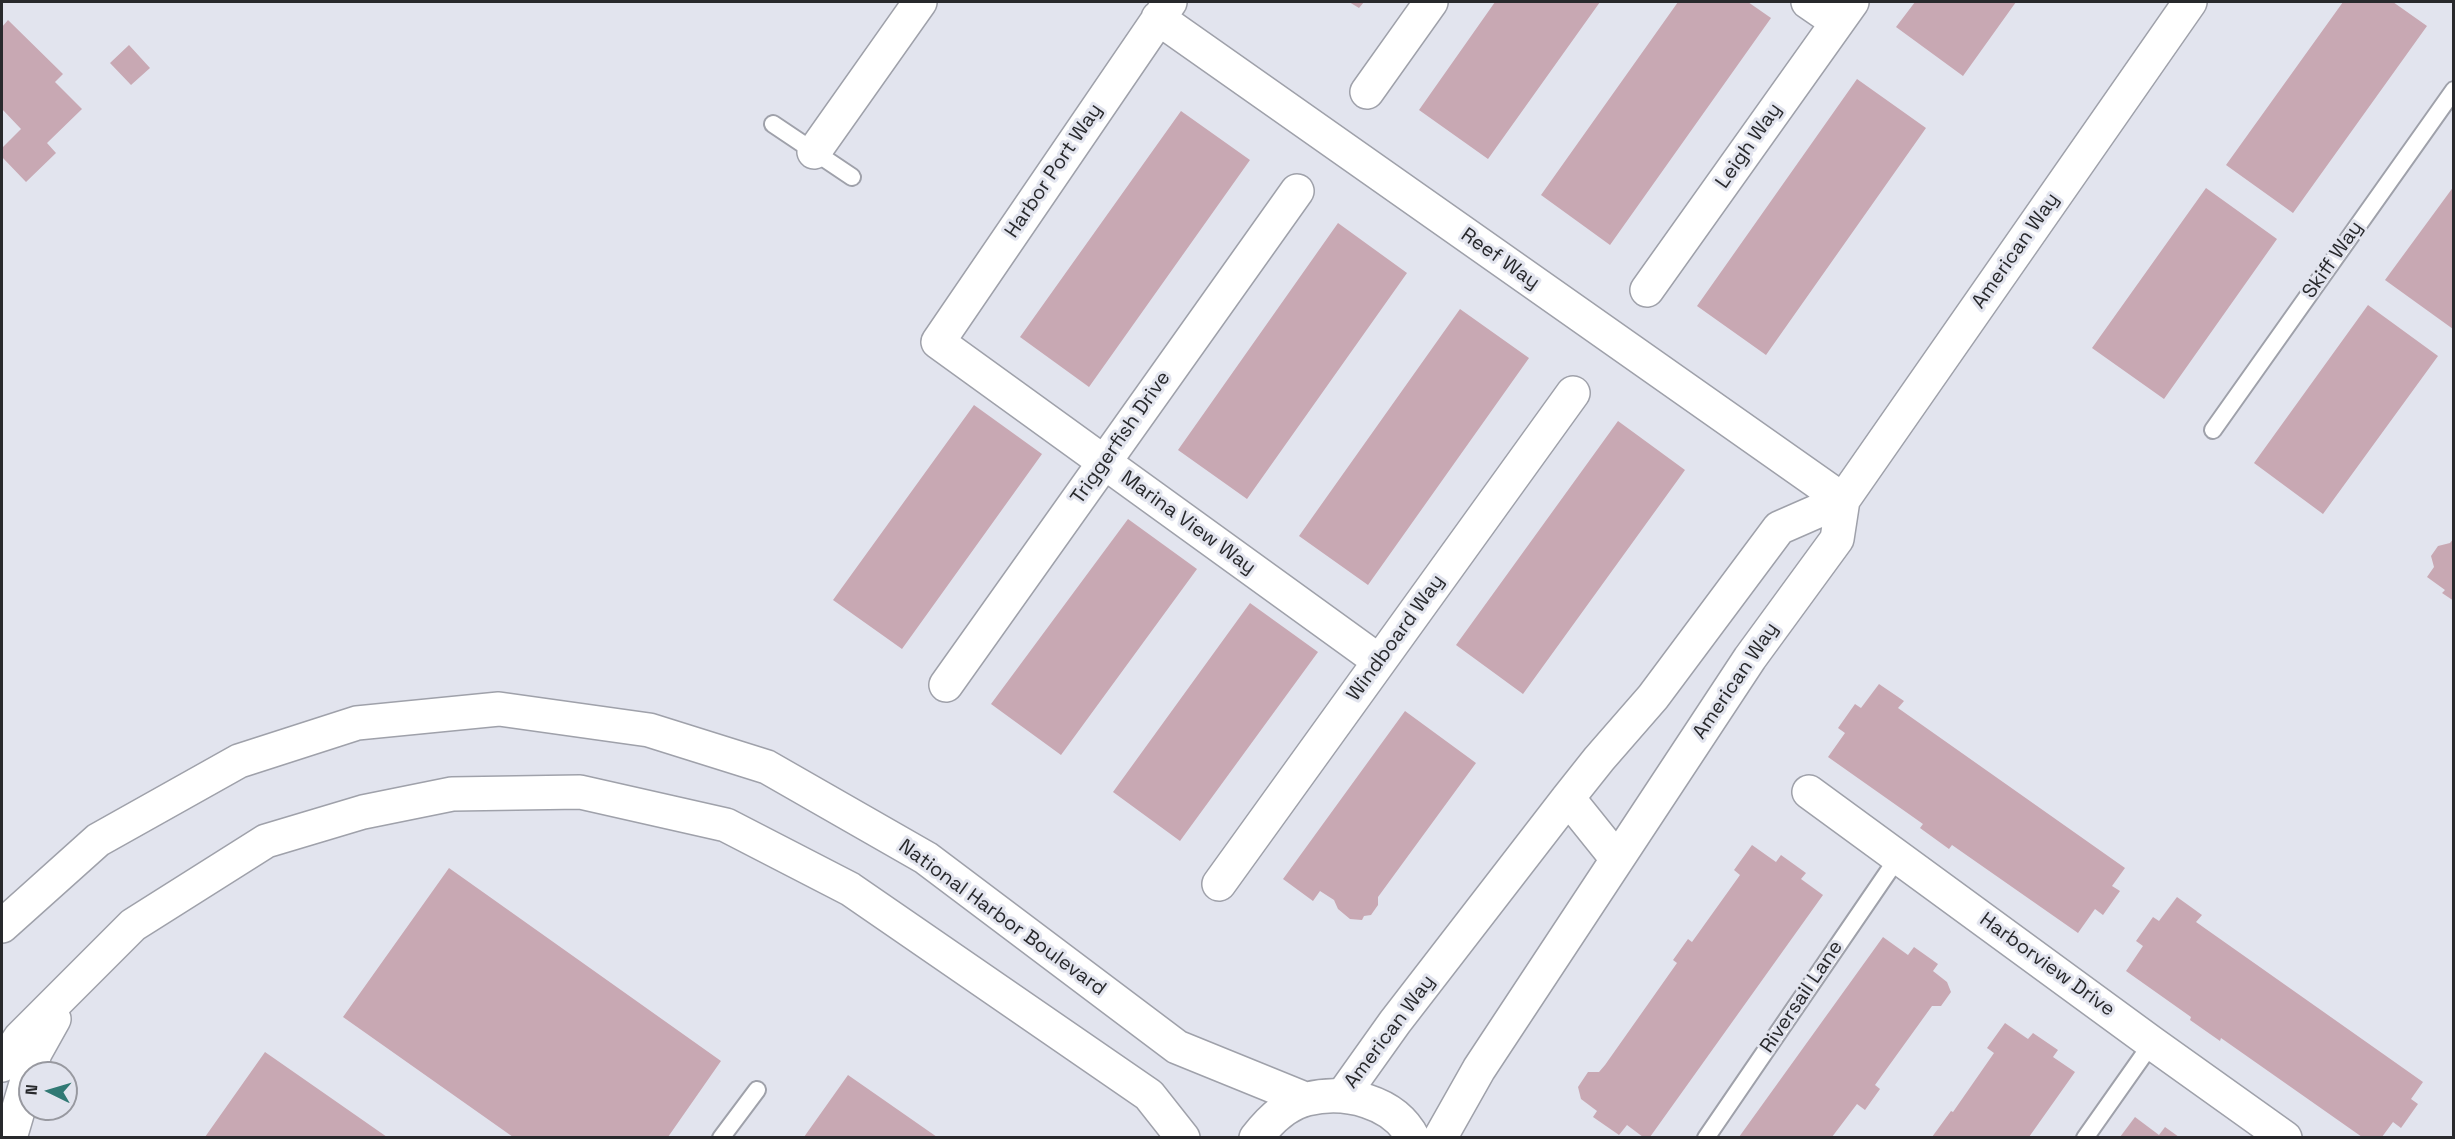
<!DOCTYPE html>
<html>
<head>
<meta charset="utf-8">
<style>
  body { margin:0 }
  #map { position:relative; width:2455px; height:1139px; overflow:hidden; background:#e2e4ee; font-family:"Space Grotesk",sans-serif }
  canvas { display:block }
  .frame { position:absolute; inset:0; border:3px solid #28292c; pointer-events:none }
  .north { position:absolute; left:18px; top:1061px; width:60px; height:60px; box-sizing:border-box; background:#e2e4ee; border:2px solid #9899a0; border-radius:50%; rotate:275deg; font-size:16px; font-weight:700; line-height:24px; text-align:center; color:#28292c }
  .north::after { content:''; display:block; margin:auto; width:21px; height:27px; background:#317974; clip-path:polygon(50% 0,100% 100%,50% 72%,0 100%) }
</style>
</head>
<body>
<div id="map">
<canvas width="2455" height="1139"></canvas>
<div class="frame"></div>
<div class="north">N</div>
</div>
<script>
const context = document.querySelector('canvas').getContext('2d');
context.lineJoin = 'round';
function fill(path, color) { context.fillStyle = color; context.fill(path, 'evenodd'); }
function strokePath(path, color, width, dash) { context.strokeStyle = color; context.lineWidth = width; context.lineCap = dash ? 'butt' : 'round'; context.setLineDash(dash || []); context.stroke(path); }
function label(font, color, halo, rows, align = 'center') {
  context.font = font + ' "Space Grotesk",sans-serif'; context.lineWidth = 6; context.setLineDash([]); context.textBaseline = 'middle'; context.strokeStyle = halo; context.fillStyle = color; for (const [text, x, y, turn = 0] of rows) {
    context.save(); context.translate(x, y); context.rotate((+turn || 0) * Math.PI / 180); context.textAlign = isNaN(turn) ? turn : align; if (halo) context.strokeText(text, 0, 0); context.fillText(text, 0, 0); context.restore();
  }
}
fill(new Path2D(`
  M1349 2H1364L1359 8Z
  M1495 2H1600L1488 159 1419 110Z
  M1678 2H1748L1771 18 1610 245 1541 195Z
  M1915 2H2016L1963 76 1896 27Z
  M2343 2H2393L2427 26 2293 213 2226 165Z
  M8 20 63 74 55 82 82 109 47 143 56 153 26 182 2 157V148L21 129 2 109V27Z
  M129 45 150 68 131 85 110 63Z
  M1857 79 1926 128 1766 355 1697 306Z
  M1181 111 1250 160 1089 387 1020 337Z
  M2454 186V328L2453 329 2385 280Z
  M2206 188 2277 239 2164 399 2092 348Z
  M1338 223 1407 273 1247 499 1178 450Z
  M2368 305 2438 356 2323 514 2254 463Z
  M1460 309 1529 358 1368 585 1299 536Z
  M974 405 1042 454 902 649 833 600Z
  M1618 421 1685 470 1523 694 1456 645Z
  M1128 519 1197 569 1061 755 991 704Z
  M2454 538V601L2442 593 2445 590 2427 577 2434 567 2431 556 2438 546 2450 543Z
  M1250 603 1318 652 1180 841 1113 792Z
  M1879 684 1904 701 1898 708 2125 868 2112 886 2120 891 2103 915 2095 909 2078 933 1952 845 1949 849 1920 828 1923 824 1828 757 1845 733 1838 728 1855 704 1861 708Z
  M1405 711 1476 763 1378 897V905L1371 915 1364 916 1362 920 1350 919 1338 909 1334 900 1320 891 1313 901 1283 879Z
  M1752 845 1776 862 1781 855 1806 873 1801 879 1823 895 1650 1137H1643L1627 1125 1619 1135 1593 1117 1597 1111 1581 1099 1578 1087 1588 1072H1599L1605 1065 1677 963 1673 960 1688 939 1692 942 1740 875 1734 870Z
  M449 868 721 1061 668 1137H513L343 1017Z
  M2177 897 2202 915 2196 922 2423 1082 2411 1099 2418 1104 2401 1128 2393 1122 2382 1137H2362L2221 1038 2220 1041 2190 1020 2191 1017 2126 971 2143 946 2136 941 2153 917 2159 921Z
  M1883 937 1908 955 1914 947 1938 964 1933 971 1947 982 1951 992 1941 1006H1932L1875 1085 1880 1089 1865 1110 1857 1104 1832 1137H1739Z
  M2005 1023 2028 1039 2033 1033 2058 1050 2053 1057 2075 1072 2029 1137H1932L1951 1111 1953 1112 1994 1053 1987 1048Z
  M265 1052 387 1137H205Z
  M848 1075 937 1137H804Z
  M2135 1117 2159 1135 2165 1127 2179 1137H2120Z`), '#c8a8b3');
const lane = new Path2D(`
  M773 124 852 177
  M2213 430 2454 90
  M721 1138 757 1090
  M1706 1138 1899 856
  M2085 1138 2152 1043`);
const street = new Path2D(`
  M1170 2 938 342 1379 661
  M1808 2 1837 22
  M1158 18 1843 500
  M1367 92 1431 2
  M814 152 920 2
  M1647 290 1852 2
  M946 685 1297 191
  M1809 792 2152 1043 2285 1138
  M1568 798 1617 859
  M1219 884 1573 393
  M1343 1095 1395 1022 1568 798 1599 759 1653 697 1779 528 1843 500
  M1440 1138 1479 1069 1750 658 1837 539 1843 500 2190 2`);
const secondary = new Path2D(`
  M2 926 98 840 239 761 357 723 499 709 649 730 767 767 926 858 1177 1047 1305 1099
  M2 1065 20 1038 133 925 266 841 363 812 452 794 580 792 726 825 850 889 1149 1095 1183 1138
  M10 1138 35 1053 54 1019
  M1256 1138C1269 1121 1286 1104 1307 1099 1345 1090 1394 1101 1413 1138`);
strokePath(lane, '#9fa1aa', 20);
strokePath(street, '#9fa1aa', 36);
strokePath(secondary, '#9fa1aa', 36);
strokePath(lane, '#fff', 16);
strokePath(street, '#fff', 33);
strokePath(secondary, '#fff', 33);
label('20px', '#28292c', '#e2e4ee', [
  ["Leigh Way",1749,146,-55],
  ["Harbor Port Way",1054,171,-56],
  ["American Way",2016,251,-55],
  ["Reef Way",1500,259,35],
  ["Skiff Way",2333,260,-55],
  ["Triggerfish Drive",1121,438,-55],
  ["Marina View Way",1188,523,36],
  ["Windboard Way",1396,638,-54],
  ["American Way",1736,681,-56],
  ["National Harbor Boulevard",1002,918,36],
  ["Harborview Drive",2047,965,36],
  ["Riversail Lane",1802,997,-56],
  ["American Way",1390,1032,-53]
]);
</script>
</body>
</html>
